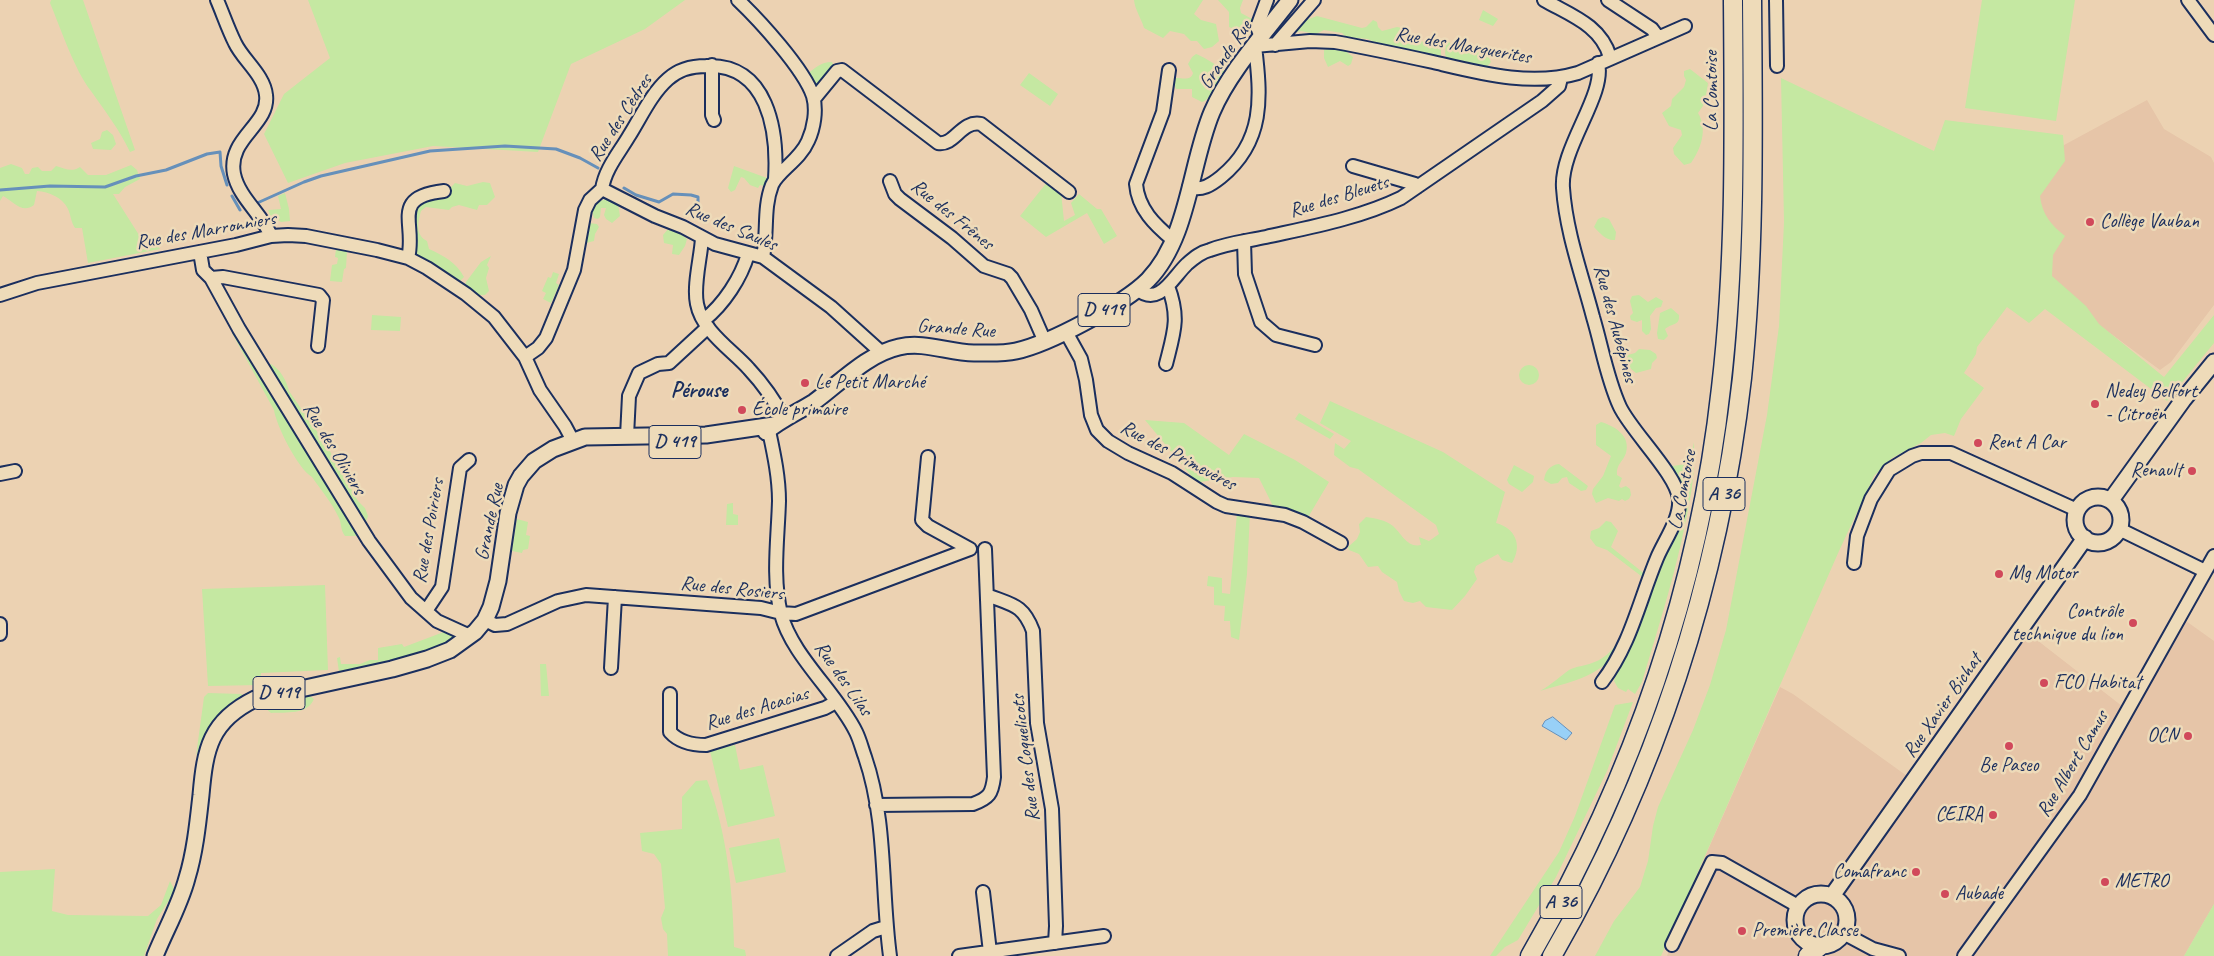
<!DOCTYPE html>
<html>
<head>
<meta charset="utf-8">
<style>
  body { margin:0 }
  canvas { display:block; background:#ecd2b2 }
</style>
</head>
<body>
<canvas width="2214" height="956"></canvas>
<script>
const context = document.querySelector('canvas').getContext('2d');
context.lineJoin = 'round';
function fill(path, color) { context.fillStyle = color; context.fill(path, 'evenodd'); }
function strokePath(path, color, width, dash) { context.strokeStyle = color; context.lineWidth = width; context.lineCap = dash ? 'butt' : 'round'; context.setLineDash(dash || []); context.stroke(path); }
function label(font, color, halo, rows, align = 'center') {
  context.font = font + ' Caveat,sans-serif'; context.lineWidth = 5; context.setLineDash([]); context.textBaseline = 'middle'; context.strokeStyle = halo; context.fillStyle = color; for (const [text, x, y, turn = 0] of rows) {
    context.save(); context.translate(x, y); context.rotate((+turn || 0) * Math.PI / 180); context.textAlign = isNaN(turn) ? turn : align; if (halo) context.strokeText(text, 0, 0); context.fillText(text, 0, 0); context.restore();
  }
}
fill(new Path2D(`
  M2147 100 2164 129 2211 157 2214 163V305L2171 362 2160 370 2095 322 1950 207Z
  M2186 621 2214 641V904L2184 956H1667L1684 904 1780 687 1793 694 1907 776 2015 623 2131 713Z`), '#e6c5a8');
fill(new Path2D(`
  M51 0H83L135 150 130 152C119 129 105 111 91 91 74 69 61 29 50 3Z
  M308 0H685L645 29 571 64 538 152 433 146 345 163 288 183 264 134 284 94 330 58Z
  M1134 0H1203L1194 14 1201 20 1216 24 1219 41 1212 47 1204 49 1197 41H1191L1184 34 1170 31 1163 38 1144 28C1141 18 1135 10 1134 0Z
  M1218 0H1243L1240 8 1241 13 1254 20C1255 27 1254 32 1247 35L1229 27V12Z
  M1982 0H2075L2056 121 1965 108Z
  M1483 10 1498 19 1493 26 1479 20Z
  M1317 16 1362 28 1366 27 1373 20 1377 22 1378 27 1382 31 1397 27 1402 28 1408 41C1419 42 1431 40 1441 46V56L1438 59 1379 45 1368 39 1346 37 1342 33 1324 30 1316 34 1301 31 1290 34 1303 18 1309 19Z
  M1448 41C1451 44 1456 49 1460 51 1472 55 1484 44 1491 62L1485 69 1448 61 1445 54 1446 43Z
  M1333 47 1343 49 1353 57 1351 64 1348 66 1340 61 1328 67 1324 58V50Z
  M1196 54C1199 54 1223 69 1225 71 1224 79 1210 100 1202 102L1192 97V89H1176L1173 81 1176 78C1183 78 1191 81 1193 73L1188 64 1192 57Z
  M832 62 834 67 818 86 814 81H809L807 74C816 68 820 62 832 62Z
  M1690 69 1708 83 1705 103 1698 113C1708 129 1701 149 1691 163L1684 165 1674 154 1673 148 1682 135 1681 130 1669 126 1662 113 1671 106 1672 99 1684 87 1686 80 1684 76V71Z
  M1029 73 1058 94 1050 106 1020 85Z
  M1781 78 1934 151 1945 120 2063 135 2065 161 2040 196C2042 214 2051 225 2065 236L2053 255 2052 276 2086 306 2099 324 2164 377 2214 315V343L2167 401 2045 309 2029 323 2007 307 1977 347 1976 354 1964 373 1984 388 1961 419 1954 436 1945 433 1931 435 1921 443 1892 458 1874 476 1839 551 1661 956H1595L1614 921 1640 887 1648 861 1653 826 1658 807 1693 730 1710 685 1726 630 1767 415 1779 326 1784 222Z
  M107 130 113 135 116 144 111 150 93 149 91 143 100 139 102 132Z
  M11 164 22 168 25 174H29L32 168 38 167 42 171H51L56 166C65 168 71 173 80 167L88 175H106L131 165 137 170 140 179 125 187 119 194H113L146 246 155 242 160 249 88 263 82 228H75C71 222 71 216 68 209 62 197 49 192 37 191L34 205C22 214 14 202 3 196L0 201V168Z
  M734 166 767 178V182L764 186 760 185 758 188 750 185 744 178 741 177 735 190 731 192 728 188Z
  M1048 181 1061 192 1064 221 1075 215 1071 203 1079 194 1097 209H1101L1117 236 1104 244 1087 213 1046 237 1020 216Z
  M483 182 490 183 495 197 487 205H479L477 210 459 205 452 207 449 210 426 207 421 211C418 222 415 235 427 241L429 249C444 256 456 262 464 277L459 282C444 271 417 264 412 243 410 233 412 221 412 211 424 196 431 195 450 195V188L455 183 467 186Z
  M285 193 289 209 290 221 281 222 270 215 268 210 281 209 278 196Z
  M606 199C619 205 618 202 620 216L612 223 606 219 604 215 606 208H601L600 217 598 219 594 218 592 210 597 202Z
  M1603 217 1609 219 1616 232 1615 240C1606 241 1600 233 1594 227L1598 219Z
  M589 223 597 224 599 227 595 234 594 241 586 243 583 240 585 227Z
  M669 228 682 235 687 239 685 246 679 255 672 254 673 245 664 243 663 235Z
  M336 249 347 251 346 268 344 269 342 282 330 281 332 265 337 264 338 258 335 257Z
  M491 256 487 265 489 268 486 278 489 291 485 295H476L465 285 466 282 481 262Z
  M553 272 559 274 556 283 559 285 551 303 543 299 546 293 542 291 548 277 551 278Z
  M1639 295 1648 302 1656 297 1663 301 1661 307 1656 308 1650 316 1651 329 1649 334 1646 335 1642 331V320L1637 322 1631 320 1630 316 1633 313 1630 301 1632 296Z
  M1671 308 1679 315C1680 326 1672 323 1665 329L1668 336 1664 340 1658 339 1657 333 1660 313Z
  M372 315 401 317 400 331 371 330Z
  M235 330 356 529 357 536H345C340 529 342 525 339 518 332 503 321 490 312 477 298 469 276 425 274 410L232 333Z
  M1639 349 1650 350 1656 354 1657 358 1652 363 1651 369 1636 373 1625 364 1624 356 1635 353Z
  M271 364C280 369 287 381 289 391L327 446 358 501 365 508 368 516 366 522H364L338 486 330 466 320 458 266 367Z
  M1519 375a10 10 0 1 1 20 0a10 10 0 1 1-20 0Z
  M1330 401 1443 452 1505 492 1496 523C1515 528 1523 545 1512 563L1502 560 1498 554 1476 566 1474 572 1477 579 1465 596 1452 610 1426 607 1420 601 1413 603 1404 601 1399 591 1397 582 1382 572 1378 566 1368 567 1359 554 1349 550 1348 547 1357 539 1360 532 1359 524 1366 517C1374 518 1386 520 1393 526 1402 534 1407 548 1421 545L1419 537 1429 541 1439 534 1436 525 1358 469 1350 467 1334 455 1335 443 1344 449 1351 441 1320 423Z
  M1299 413 1334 434 1330 439 1295 419Z
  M1145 420 1184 423 1229 455 1244 434 1295 460 1329 482 1307 519 1273 506 1259 478 1233 477 1200 482 1194 479Z
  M1601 422C1615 426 1631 436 1626 453 1623 462 1616 464 1617 475L1622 478 1619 486 1621 488 1626 486 1630 489 1631 495 1629 499 1625 501 1622 499 1619 501 1608 498 1596 503 1592 494 1593 489 1603 476 1611 456 1596 445V425Z
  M1694 442C1696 477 1689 505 1682 539 1671 588 1656 635 1642 682L1635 694 1628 689 1626 692 1618 688 1614 681 1620 662 1636 635 1655 580 1684 507V493L1681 483 1666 463 1673 466 1686 464 1692 452Z
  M1559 464 1588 486 1586 490 1581 491 1569 483 1567 477 1562 478 1558 483 1551 484 1544 480C1545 471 1550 465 1559 464Z
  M1514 465 1534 476 1533 482 1522 492 1509 484 1507 480Z
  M733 503V514L738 515V525H726L727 504Z
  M1237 513H1250L1247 574 1239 640 1231 637 1230 621H1224L1225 606 1214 605V587L1207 586 1208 576 1222 578V593L1230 594Z
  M517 519 528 522 526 535 530 536 528 549 523 550 522 553 512 551Z
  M1606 521 1611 522 1618 531 1611 547 1646 575 1645 579 1607 550 1596 546 1590 538 1591 531 1599 528Z
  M325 585 328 670 261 673 260 685 208 686 202 589Z
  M1626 627C1623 635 1620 645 1616 652 1600 677 1566 683 1540 691 1551 685 1559 677 1569 670 1576 666 1585 666 1592 663 1610 657 1618 643 1626 627Z
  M449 630 455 634 453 641 432 652 341 674 339 672 337 658 340 657 341 664H360L370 660H378V648L402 644 404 647Z
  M540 664H546L549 696H541Z
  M208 693 242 694 241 697C215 716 207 724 196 756L204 697Z
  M310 696 314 699C307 715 287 712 271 713L265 708 268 702Z
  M1633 702 1607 771 1556 877 1518 940 1505 947 1496 956H1490L1559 852 1575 816 1615 705Z
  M735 745 740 770 763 765 775 816 728 827 710 751Z
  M707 780C727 831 733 892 734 947L745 950 746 956H668L667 934 663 929 661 918 665 908 661 864 654 854 642 851 640 833 682 829V797L696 781Z
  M779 838 786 872 736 883 729 848Z
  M55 869 52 911 68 915 148 916 161 905 170 881 174 889 171 897 157 919 144 956H0V872Z
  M2214 904V956H2184Z`), '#c5e8a2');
const water = new Path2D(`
  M1553 717 1572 733 1566 740 1542 726 1545 721Z`);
fill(water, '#98d0f7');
strokePath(water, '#6690ba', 1);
strokePath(new Path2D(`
  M624 188 636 195 659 202 673 194 691 195 698 197V203
  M0 190 50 186 105 187 136 176 166 170 207 154 220 152 221 166 227 185
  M232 196 240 210
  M255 204 304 182 321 176 430 151 505 146 556 149 580 158 598 168`), '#6690ba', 3);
const minor = new Path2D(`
  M217 0C223 14 228 29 235 43 243 60 264 75 266 95 270 125 227 138 234 174 239 198 262 214 271 236
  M738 0C759 20 804 69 813 96 817 110 814 128 808 141 800 160 778 171 772 185 763 208 768 233 763 257
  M1544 0C1570 15 1601 25 1610 57
  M1608 0 1652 29 1658 37
  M1776 0 1777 66
  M2188 0 2214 35
  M1261 37 1257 27 1267 0
  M1275 45 1314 0
  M1598 63C1606 95 1560 148 1563 188 1566 232 1582 275 1593 317 1602 347 1607 379 1620 407 1632 432 1677 475 1679 499 1681 518 1664 541 1657 558 1639 601 1631 644 1602 682
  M712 65V115L714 120
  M1169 70 1163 112 1136 184C1138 209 1155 225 1173 240
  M814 99 837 71 842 70 938 143C955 146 961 120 981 124L1069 192
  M1353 166 1415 184 1417 187
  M890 181 895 194 900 199 952 238 984 266 1008 274 1012 278 1031 310 1045 342
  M1189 187C1202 191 1211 185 1221 177 1265 141 1261 97 1255 46L1310 41 1335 42C1368 48 1401 55 1433 62 1480 73 1531 87 1578 73L1685 26
  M602 189 655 216 683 227 715 244 763 257 831 307 882 353
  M602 189C605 169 619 153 629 136 641 117 651 94 668 79 679 69 691 66 706 66 768 63 778 131 775 179
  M702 238C701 257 693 285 697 304 702 331 732 350 749 369 764 385 775 401 785 420
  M1244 241 1245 274 1261 322 1276 335 1315 345
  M200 252 203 270 211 278 239 329 369 541 411 598 437 621 470 636
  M408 258C417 224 389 197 444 191
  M211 278 223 277 319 295 323 300 318 346
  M1137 289C1159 308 1173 277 1187 264 1194 258 1201 252 1210 250 1228 243 1247 241 1266 237 1311 227 1360 218 1401 198L1542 101 1559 86 1561 78
  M0 295 37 283 236 245 271 236 288 235 306 236 377 250 408 258 427 268 466 294 494 317 525 357 540 390 565 426 573 441
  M704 320C724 304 741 278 748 254
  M1066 332 1081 359 1086 380 1091 415 1097 430 1108 441 1128 453 1172 473 1217 502 1226 506 1285 515 1303 522 1341 543
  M525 357 538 348 546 338 574 270 585 210 590 200 602 189
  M1166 364C1174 332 1180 318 1168 286
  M768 426C773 450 779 475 779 501 778 538 772 577 781 614 792 656 837 693 856 732 860 740 862 749 865 757 887 821 881 890 890 956
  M627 436 629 396 639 373 658 364 669 363 708 327
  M928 457 922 520 928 526 970 549
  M0 474 15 471
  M2119 529 2205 571
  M1854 563 1857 536 1871 499 1889 470 1912 456 1921 453H1951L2077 510
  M987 595C1012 605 1023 604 1033 631L1037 723 1052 809 1056 926 1055 943
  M426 611 442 587 460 468 469 460
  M485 620 495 625 507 624 558 601 586 595 761 608 781 613 796 614 970 549
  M0 624V634
  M611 668 615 597
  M670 694V732C679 742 694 745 706 745L825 708 836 702
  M876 805 973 804C989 798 992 794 994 777L985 549
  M983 892 990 952
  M1843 933 1873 949 1899 956
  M1672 945 1712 862 1722 863 1798 906
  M837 956 873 931 886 927
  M959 956 1104 936
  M1964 956 2080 795 2214 556`);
const major = new Path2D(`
  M766 432C780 420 798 412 814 402 840 383 867 354 899 347 925 341 949 353 974 353 988 353 1003 354 1016 351 1049 344 1124 304 1148 280 1189 238 1190 164 1212 112 1229 72 1264 34 1290 0
  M2075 520a23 23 0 1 1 46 0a23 23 0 1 1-46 0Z
  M2111 500 2183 400 2214 362
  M1795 920a26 26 0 1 1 52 0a26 26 0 1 1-52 0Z
  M1832 896 2085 538
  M155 956C165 931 180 905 187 878 195 852 198 822 201 795 205 749 210 721 255 699L392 669 427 659 450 650 475 632 485 620 491 607 498 581 508 513 516 485 521 476 534 461 553 449 585 437 706 435 774 425`);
const highway = new Path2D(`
  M1530 956C1631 781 1699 589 1721 388 1736 260 1734 129 1733 0
  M1552 956C1655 778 1719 582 1742 378 1755 253 1753 126 1752 0
  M1808 956 1820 946`);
strokePath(minor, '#1b2f5e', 16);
strokePath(major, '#1b2f5e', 19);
strokePath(highway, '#1b2f5e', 21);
strokePath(minor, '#eedbb9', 12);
strokePath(major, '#eedbb9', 15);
strokePath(highway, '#eedbb9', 18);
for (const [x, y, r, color] of [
  [2090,222,5,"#d1495b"],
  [805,383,5,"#d1495b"],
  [2095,404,5,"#d1495b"],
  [742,410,5,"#d1495b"],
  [1978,443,5,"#d1495b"],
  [2192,471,5,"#d1495b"],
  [1999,574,5,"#d1495b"],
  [2133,623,5,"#d1495b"],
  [2044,683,5,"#d1495b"],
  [2188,736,5,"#d1495b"],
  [2009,746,5,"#d1495b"],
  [1993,815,5,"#d1495b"],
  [1916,872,5,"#d1495b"],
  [2105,882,5,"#d1495b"],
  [1945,894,5,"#d1495b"],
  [1742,931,5,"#d1495b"]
]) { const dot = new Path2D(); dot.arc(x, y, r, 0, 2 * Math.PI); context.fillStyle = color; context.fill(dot); strokePath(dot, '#eedbb9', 2); }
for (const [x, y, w] of [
  [1104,310,52],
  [675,442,52],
  [1724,494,42],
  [279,693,52],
  [1561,902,42]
]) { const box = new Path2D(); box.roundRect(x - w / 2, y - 16.5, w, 33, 4); context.fillStyle = '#eedbb9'; context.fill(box); strokePath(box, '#1b2f5e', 1); }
label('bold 19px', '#1b2f5e', null, [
  ["D 419",1104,310],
  ["D 419",675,442],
  ["A 36",1724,494],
  ["D 419",279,693],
  ["A 36",1561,902]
]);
label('20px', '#1b2f5e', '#eedbb9', [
  ["Rue des Marguerites",1463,46,10],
  ["Grande Rue",1226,55,-56],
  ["La Comtoise",1712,91,-90],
  ["Rue des Cèdres",621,118,-57],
  ["Rue des Bleuets",1339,197,-17],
  ["Rue des Frênes",952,215,39],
  ["Rue des Saules",731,227,23],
  ["Rue des Marronniers",206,231,-10],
  ["Rue des Aubépines",1615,324,75],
  ["Grande Rue",956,329,4],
  ["Rue des Oliviers",334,449,59],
  ["Rue des Primevères",1178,456,28],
  ["La Comtoise",1683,490,-79],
  ["Grande Rue",490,522,-78],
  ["Rue des Poiriers",429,531,-80],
  ["Rue des Rosiers",732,589,6],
  ["Rue des Lilas",843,679,55],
  ["Rue Xavier Bichat",1943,706,-55],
  ["Rue des Acacias",757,709,-17],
  ["Rue des Coquelicots",1026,758,-97],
  ["Rue Albert Camus",2073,764,-59]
]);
label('20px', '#1b2f5e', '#eedbb9', [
  ["Collège Vauban",2100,222],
  ["Le Petit Marché",815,383],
  ["Nedey Belfort",2105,392],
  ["- Citroën",2105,415],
  ["École primaire",752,410],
  ["Rent A Car",1988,443],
  ["Renault",2182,471,"right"],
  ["Mg Motor",2009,574],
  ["Contrôle",2123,612,"right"],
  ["technique du lion",2123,635,"right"],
  ["FCO Habitat",2054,683],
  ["OCN",2178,736,"right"],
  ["Be Paseo",2009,766,"center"],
  ["CEIRA",1983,815,"right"],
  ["Comafranc",1906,872,"right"],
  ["METRO",2115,882],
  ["Aubade",1955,894],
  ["Première Classe",1752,931]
], 'left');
label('bold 22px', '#1b2f5e', '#eedbb9', [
  ["Pérouse",699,391]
]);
</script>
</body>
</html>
